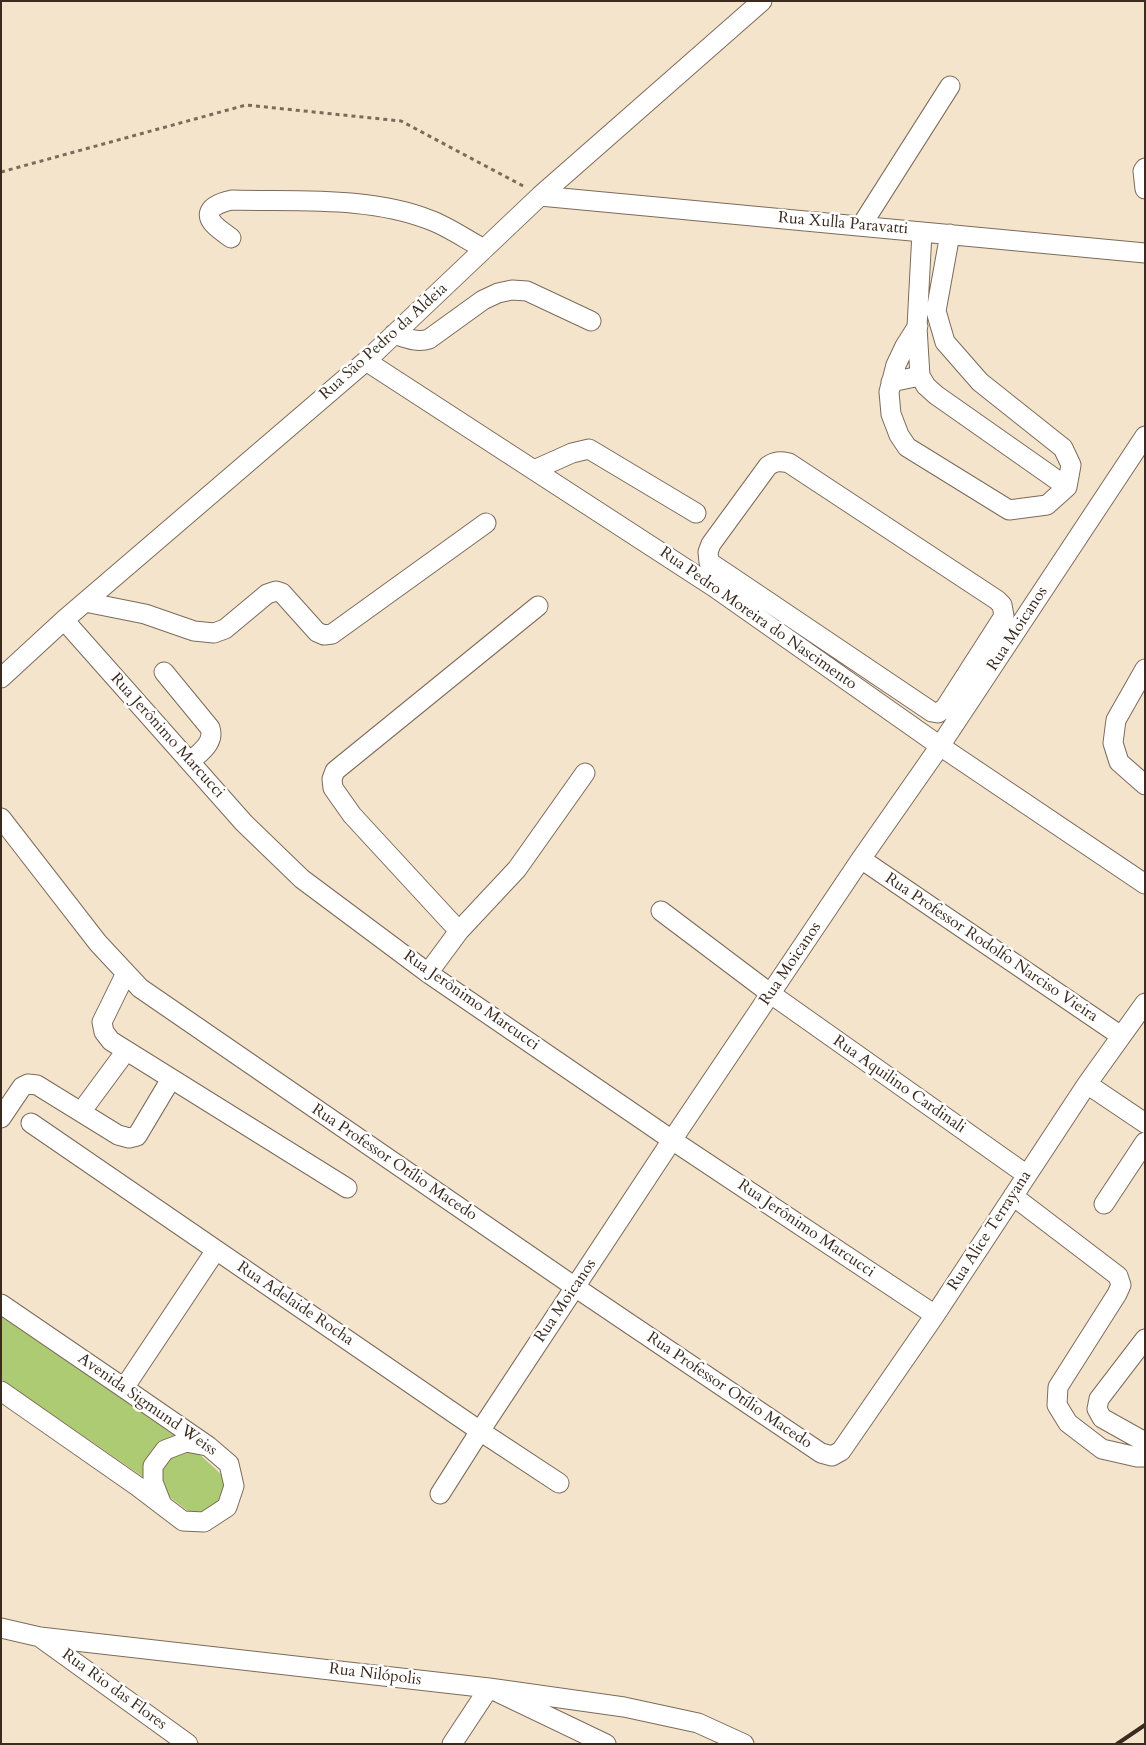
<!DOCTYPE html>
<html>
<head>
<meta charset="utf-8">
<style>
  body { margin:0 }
  #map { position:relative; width:1146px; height:1745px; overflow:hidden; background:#f5e4cc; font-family:Cardo,serif }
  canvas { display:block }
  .frame { position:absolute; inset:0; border:2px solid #3b2a1e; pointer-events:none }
</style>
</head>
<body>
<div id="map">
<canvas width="1146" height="1745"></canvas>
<div class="frame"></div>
</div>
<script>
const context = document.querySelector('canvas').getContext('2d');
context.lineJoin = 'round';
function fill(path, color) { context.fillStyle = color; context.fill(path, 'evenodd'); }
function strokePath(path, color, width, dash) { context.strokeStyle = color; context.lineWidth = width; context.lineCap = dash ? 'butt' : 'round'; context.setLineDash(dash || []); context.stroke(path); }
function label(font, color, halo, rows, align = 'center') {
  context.font = font + ' Cardo,serif'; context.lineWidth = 5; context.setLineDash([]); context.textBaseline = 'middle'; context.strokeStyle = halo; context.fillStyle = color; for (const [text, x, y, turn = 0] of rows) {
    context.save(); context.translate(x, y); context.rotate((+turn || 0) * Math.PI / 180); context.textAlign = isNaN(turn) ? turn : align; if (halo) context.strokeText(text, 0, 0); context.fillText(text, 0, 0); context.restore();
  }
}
fill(new Path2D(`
  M1 1315 195 1450 224 1477 231 1495 213 1514H192L146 1479 1 1379Z`), '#accb72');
const minor = new Path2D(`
  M1145 168 1143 171 1145 189
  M540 196 1145 253
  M861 226 950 86
  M922 232 917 327 905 346 896 365 889 392 891 414 899 435 907 447 1009 510 1047 505 1067 487 1071 465 1063 448 980 382 945 342 936 311 950 234
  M231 238C225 233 216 228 212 222 202 208 222 202 232 200 297 202 369 196 430 220 449 227 467 240 484 249
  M918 326 917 327 920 376
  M394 334C406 338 417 343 429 339L483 300 498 293 512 290 527 291 591 321
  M366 361 714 587 940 746 1145 884
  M891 382 920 376 926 386 936 395 1067 487
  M534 470 572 453 589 449 696 513
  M714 587 724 572 932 712 938 713 945 708 1004 616 1002 605 997 600 789 463C780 461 775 461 768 466L711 544 708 552 709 562 724 572
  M85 602 145 614 194 631 214 633 225 629 267 594 276 591 282 593 317 632 324 635 332 634 486 523
  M64 620 244 823 302 879 428 973 672 1140 935 1315
  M1145 669 1116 720 1113 743 1119 762 1145 785
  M164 672 210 728C215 743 200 752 190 762
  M1 678 64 620 366 361 540 196 762 1
  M1 818 98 943 140 988 575 1287 821 1453 832 1456 841 1451 935 1315 1087 1084 1145 1003
  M861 859 1121 1036
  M661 911 771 994 1027 1175
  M459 931 352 815 333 788 332 779 335 771 538 606
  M126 973 102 1022 104 1032 111 1041 347 1188
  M428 973 459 931 517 869 585 773
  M1087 1084 1145 1123
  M81 1112 126 1051
  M1 1118 22 1087 28 1084 37 1085 118 1135 129 1138 137 1136 171 1079
  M31 1123 480 1431 559 1483
  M1013 1196 1118 1276 1121 1285 1117 1294 1058 1387 1057 1405 1068 1423 1102 1449 1137 1457H1145
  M1104 1204 1145 1142
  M1 1304 124 1388 208 1446 229 1464 234 1486 227 1507 204 1522 183 1521 137 1486 1 1391
  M1145 1339 1099 1399 1097 1409 1102 1418 1145 1442
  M124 1388 216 1250
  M440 1494 480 1431 672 1140 861 859 940 746 1145 436
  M162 1505 153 1482V1466L165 1450 186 1442 207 1446
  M1 1628 40 1637 489 1688 624 1707 698 1723 744 1744
  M41 1638 188 1744
  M452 1744 489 1688 606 1744`);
strokePath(minor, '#7c6b5b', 21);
strokePath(new Path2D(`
  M1 172 246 105 401 121 525 187`), '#7c6b5b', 3, [4, 4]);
strokePath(minor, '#fff', 19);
strokePath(new Path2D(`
  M1117 1744 1145 1725`), '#3b2a1e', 4);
label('16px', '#3b2a1e', '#fff', [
  ["Rua Xulla Paravatti",843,224,5],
  ["Rua São Pedro da Aldeia",384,342,-42],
  ["Rua Pedro Moreira do Nascimento",758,619,35],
  ["Rua Moicanos",1018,629,-57],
  ["Rua Jerônimo Marcucci",167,736,48],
  ["Rua Professor Rodolfo Narciso Vieira",991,948,34],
  ["Rua Moicanos",791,964,-56],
  ["Rua Jerônimo Marcucci",471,1001,35],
  ["Rua Aquilino Cardinali",899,1085,35],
  ["Rua Professor Otílio Macedo",394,1163,34],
  ["Rua Jerônimo Marcucci",806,1229,34],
  ["Rua Alice Terrayana",990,1231,-57],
  ["Rua Moicanos",566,1301,-56],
  ["Rua Adelaide Rocha",295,1304,34],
  ["Rua Professor Otílio Macedo",729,1391,34],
  ["Avenida Sigmund Weiss",147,1405,35],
  ["Rua Nilópolis",375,1675,7],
  ["Rua Rio das Flores",114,1690,36]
]);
</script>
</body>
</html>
